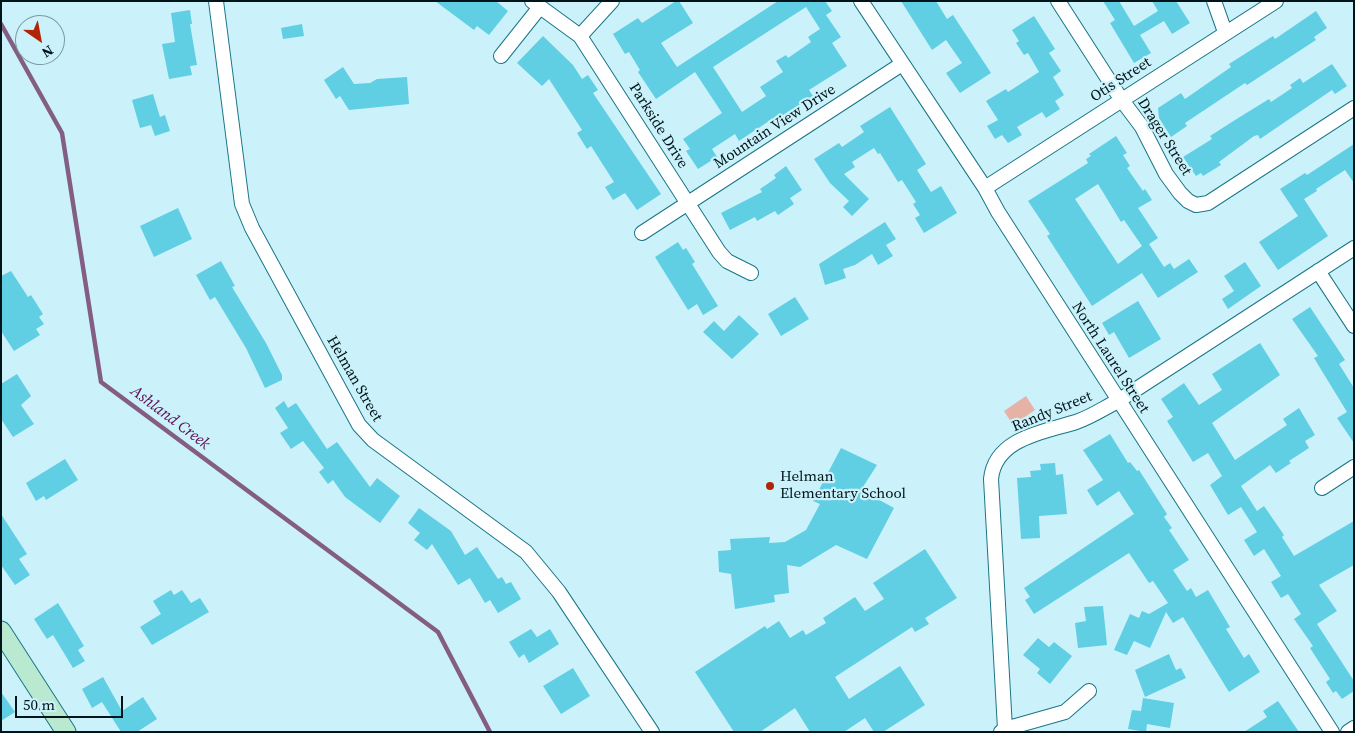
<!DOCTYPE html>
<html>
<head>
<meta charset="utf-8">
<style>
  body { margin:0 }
  #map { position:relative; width:1355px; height:733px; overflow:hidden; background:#cbf2fb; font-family:"Source Serif 4",serif }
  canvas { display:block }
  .frame { position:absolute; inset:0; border:2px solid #001519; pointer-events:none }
  .north { position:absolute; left:15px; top:15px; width:50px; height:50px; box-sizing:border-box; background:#cbf2fb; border:1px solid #7a9aa1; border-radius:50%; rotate:147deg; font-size:14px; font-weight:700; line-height:20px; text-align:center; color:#001519 }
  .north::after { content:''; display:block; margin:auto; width:18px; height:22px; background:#b12408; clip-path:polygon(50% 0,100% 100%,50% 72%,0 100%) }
  .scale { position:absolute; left:15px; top:696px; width:108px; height:22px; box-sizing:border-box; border:2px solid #001519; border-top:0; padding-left:6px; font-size:15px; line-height:18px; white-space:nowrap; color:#001519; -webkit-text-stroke:4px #cbf2fb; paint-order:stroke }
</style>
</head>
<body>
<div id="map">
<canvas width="1355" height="733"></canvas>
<div class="frame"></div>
<div class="north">N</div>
<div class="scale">50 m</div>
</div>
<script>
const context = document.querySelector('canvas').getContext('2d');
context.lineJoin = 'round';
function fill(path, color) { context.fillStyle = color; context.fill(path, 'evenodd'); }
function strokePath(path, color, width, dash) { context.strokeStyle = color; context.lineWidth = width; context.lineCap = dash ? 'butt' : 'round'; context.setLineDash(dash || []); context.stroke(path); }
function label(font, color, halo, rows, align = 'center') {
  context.font = font + ' "Source Serif 4",serif'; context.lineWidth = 4.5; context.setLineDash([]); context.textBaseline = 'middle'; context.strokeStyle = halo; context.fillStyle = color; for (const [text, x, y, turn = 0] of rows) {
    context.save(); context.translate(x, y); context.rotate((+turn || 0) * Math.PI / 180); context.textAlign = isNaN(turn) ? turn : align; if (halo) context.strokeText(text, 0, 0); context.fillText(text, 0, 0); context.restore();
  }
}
fill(new Path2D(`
  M1026 396 1035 410 1013 425 1004 411Z`), '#e6b2a6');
strokePath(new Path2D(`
  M1 24 62 133 101 382 438 632 490 732`), '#835d83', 4.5);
fill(new Path2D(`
  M435 1H496L508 11 489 35 477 26 474 30Z
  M676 1H679L693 23 661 43 677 67 778 1H825L832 11 826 15 841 37 832 43 847 66 809 90 813 96 780 117 778 115 739 141 735 134 712 149 717 157 698 169 686 151 690 149 683 139 722 113 695 72 656 99 638 72 640 70 629 52 625 54 613 34 638 18 642 23ZM806 7 820 29 808 37 811 42 788 58 786 55 776 61 783 72 760 87 766 96 742 112 713 67Z
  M901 1H936L947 19 953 15 991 73 960 93 946 73 962 63 946 40 932 50Z
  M1103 1H1119L1134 26 1158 11 1152 1H1176L1190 23 1172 34 1164 21 1140 35 1151 53 1134 63 1110 23 1115 20Z
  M190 10 192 24H190L197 65 190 66 192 75 169 79 162 44 175 42 171 13Z
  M1316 11 1327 28 1314 37 1316 40 1247 85 1245 83 1185 123 1187 126 1171 137 1159 118 1158 108 1181 93 1185 99 1231 67 1229 64 1273 36 1275 39Z
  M1034 16 1055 49 1049 53 1061 71 1053 77 1064 95 1055 101 1060 109 1046 118 1042 112 1017 127 1022 135 1008 143 1002 135 995 139 987 126 998 120 986 101 1006 89 1008 92 1039 72 1028 53 1024 55 1016 43 1019 41 1012 30Z
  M302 24 304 36 283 39 281 28Z
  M543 36 573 65 582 79 588 75 598 90 593 93 661 194 637 210 625 193 613 200 605 187 614 182 591 146 587 149 577 133 582 130 549 79 542 86 517 63Z
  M1332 64 1347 86 1335 94 1332 90 1260 139 1258 135 1254 136 1219 162 1221 165 1203 176 1201 173 1196 176 1183 157 1212 139 1210 136 1235 120 1269 99 1271 102 1292 88 1290 85 1300 78 1303 83Z
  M343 67 354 84 370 83 377 79 407 77 409 104 349 110 340 96 336 99 324 80Z
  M153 94 160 117 165 115 170 131 155 136 151 125 140 128 132 100Z
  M890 107 926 164 917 170 931 192 941 186 957 213 924 233 915 218 920 215 913 204 916 202 902 180 898 182 880 153 878 154 874 148 852 162 855 167 844 174 869 199 852 216 843 207 849 201 830 183 814 159 839 143 842 147 864 132 860 126Z
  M1116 136 1127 153 1123 155 1130 166 1127 168 1143 191 1145 189 1152 200 1138 208 1158 238 1149 244 1164 267 1170 263 1174 269 1189 259 1198 272 1158 298 1142 273 1092 306 1054 247 1047 236 1050 234 1028 201 1088 163 1086 159 1091 156 1089 154ZM1098 184 1121 222 1124 220 1142 246 1118 264 1075 199Z
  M1354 144V183L1345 170 1316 189 1317 191 1304 199 1328 236 1278 270 1259 242 1298 216 1280 189 1305 173 1307 175Z
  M786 166 802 190 790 198 794 204 778 215 775 211 757 221 755 217 730 230 721 213 762 192 760 189 776 178 774 175Z
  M178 208 192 239 154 257 140 226Z
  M885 222 896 239 886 245 893 256 878 265 872 254 855 265 843 269 846 278 825 285 819 264Z
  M678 242 683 250 686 248 695 262 692 264 718 306 703 315 697 304 688 310 655 257Z
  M221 261 235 286 232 287 266 343 282 375V380L265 388 246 348 215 297 210 300 196 275Z
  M1245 262 1261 286 1228 309 1222 299 1234 291 1224 276Z
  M11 271 28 297 31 295 43 314 39 317 44 324 36 329 40 335 14 351 1 331V276Z
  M795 297 809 319 781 336 768 314Z
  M1138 301 1161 339 1129 358 1114 332 1109 335 1102 323Z
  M1310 307 1345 360 1339 364 1354 388V443L1337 418 1347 412 1314 358 1318 356 1292 319Z
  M739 315 759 334 732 359 703 332 714 321 724 331Z
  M1260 343 1280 375 1212 423 1235 460 1287 425 1283 419 1299 408 1315 435 1305 441 1309 448 1289 461 1291 463 1276 473 1270 465 1241 486 1257 511 1264 506 1284 535 1282 537 1294 556 1354 521V565L1319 585 1337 611 1317 624 1354 681V691L1342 699 1336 691 1333 693 1326 682 1330 679 1310 648 1313 646 1294 619 1301 614 1288 594 1281 598 1271 582 1281 576 1264 549 1254 556 1244 540 1257 532 1241 507 1228 515 1210 485 1222 476 1208 453 1193 462 1167 421 1173 417 1161 399 1184 383 1199 405 1222 390 1212 374Z
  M17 374 31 396 21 405 34 424 13 437 1 419V384Z
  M284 401 288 408 296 403 327 449 337 442 370 487 377 478 400 496 380 523 345 497 333 480 328 484 319 472 324 468 303 441 291 449 280 433 288 428 275 408Z
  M1110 434 1128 463 1130 462 1137 471 1139 470 1167 514 1164 517 1172 528 1169 530 1189 560 1173 570 1187 591 1191 588 1196 597 1208 590 1230 627 1226 629 1244 658 1249 654 1260 672 1229 692 1183 617 1173 623 1166 612 1150 648 1134 641 1127 655 1114 650 1130 614 1139 618 1142 611 1149 614 1168 603 1153 581 1149 583 1129 553 1034 614 1025 600 1030 597 1024 588 1134 514 1119 491 1097 506 1087 490 1103 480 1083 450Z
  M841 448 877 465 861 490 894 508 867 559 836 545 800 567 787 565 789 593 774 595 775 602 735 609 731 574 719 572 718 551 731 550 730 539 770 537 769 543 785 542 806 530 820 504 813 501Z
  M65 459 78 480 46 500 44 496 36 501 26 483Z
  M1055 463 1056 475 1063 474 1067 514 1039 516 1040 538 1021 539 1017 478 1031 477 1030 471 1041 470 1040 464Z
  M419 508 451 531 465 555 477 547 498 579 502 577 506 584 511 582 521 599 498 613 490 600 485 603 470 578 458 585 432 544 427 550 414 540 420 533 408 523Z
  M1 514 27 554 19 559 30 575 15 585 1 565Z
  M925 549 957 598 925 618 929 624 915 632 912 627 835 677 849 699 900 666 925 705 883 732H874L865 718 844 732H810L795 708 760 732H734L695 672 765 626 767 629 779 621 790 638 803 630 806 635 826 623 823 618 855 597 865 611 884 599 873 583Z
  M171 590 174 595 182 590 191 603 200 598 209 612 152 645 140 627 161 614 153 601Z
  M58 603 84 646 78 650 85 661 73 668 53 635 47 639 34 619Z
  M1103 606 1107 645 1078 648 1075 623 1086 621 1084 607Z
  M531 629 537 637 550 629 559 644 529 663 524 654 519 658 509 642Z
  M1038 638 1049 647 1054 642 1072 656 1050 684 1037 673 1040 669 1023 655Z
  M1169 654 1176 670 1181 668 1186 678 1145 697 1135 670Z
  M573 668 590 696 561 714 543 686Z
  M103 677 122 711 143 697 157 719 137 732H121L102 702 92 708 82 689Z
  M1 692 15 712 1 721Z
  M1143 698 1174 703 1170 728 1147 724 1146 732 1128 729 1132 710 1141 711Z
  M1278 701 1299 732H1244L1267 717 1263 711Z`), '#60cee3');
const street = new Path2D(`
  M216 1 242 204 252 228 359 425 373 440 526 552 559 592 652 732
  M532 1 580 36 719 252 727 261 751 273
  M861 1 985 188 998 212 1332 732
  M1058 1 1121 99 1142 127 1166 174 1180 193 1188 201 1196 205 1208 203 1354 108
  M1214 1 1225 32
  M580 36 612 1
  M501 56 540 7
  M985 188 1276 1
  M642 233 902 64
  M1318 271 1354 326
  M1322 488 1354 467
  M1005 729 1065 712 1089 691
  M1001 732 1005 729 991 479C995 438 1044 432 1076 422 1091 417 1104 408 1118 401L1354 248
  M1348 732 1354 728`);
const secondary = new Path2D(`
  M1 631 66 732`);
strokePath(street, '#197585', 16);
strokePath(secondary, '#197585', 21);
strokePath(street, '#fff', 14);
strokePath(secondary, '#b9e9d0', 19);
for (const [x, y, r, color] of [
  [770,486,5,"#b12408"]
]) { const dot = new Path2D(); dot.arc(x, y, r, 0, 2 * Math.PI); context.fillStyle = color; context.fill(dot); strokePath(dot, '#cbf2fb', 2); }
label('15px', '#001519', '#cbf2fb', [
  ["Otis Street",1121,80,-33],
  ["Parkside Drive",658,126,58],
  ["Mountain View Drive",775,127,-33],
  ["Drager Street",1164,137,58],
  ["North Laurel Street",1110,358,57],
  ["Helman Street",354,379,60],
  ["Randy Street",1052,412,-22]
]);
label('15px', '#001519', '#cbf2fb', [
  ["Helman",780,477],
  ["Elementary School",780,494]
], 'left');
label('italic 16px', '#5c0f54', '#cbf2fb', [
  ["Ashland Creek",170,418,37]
]);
</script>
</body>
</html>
